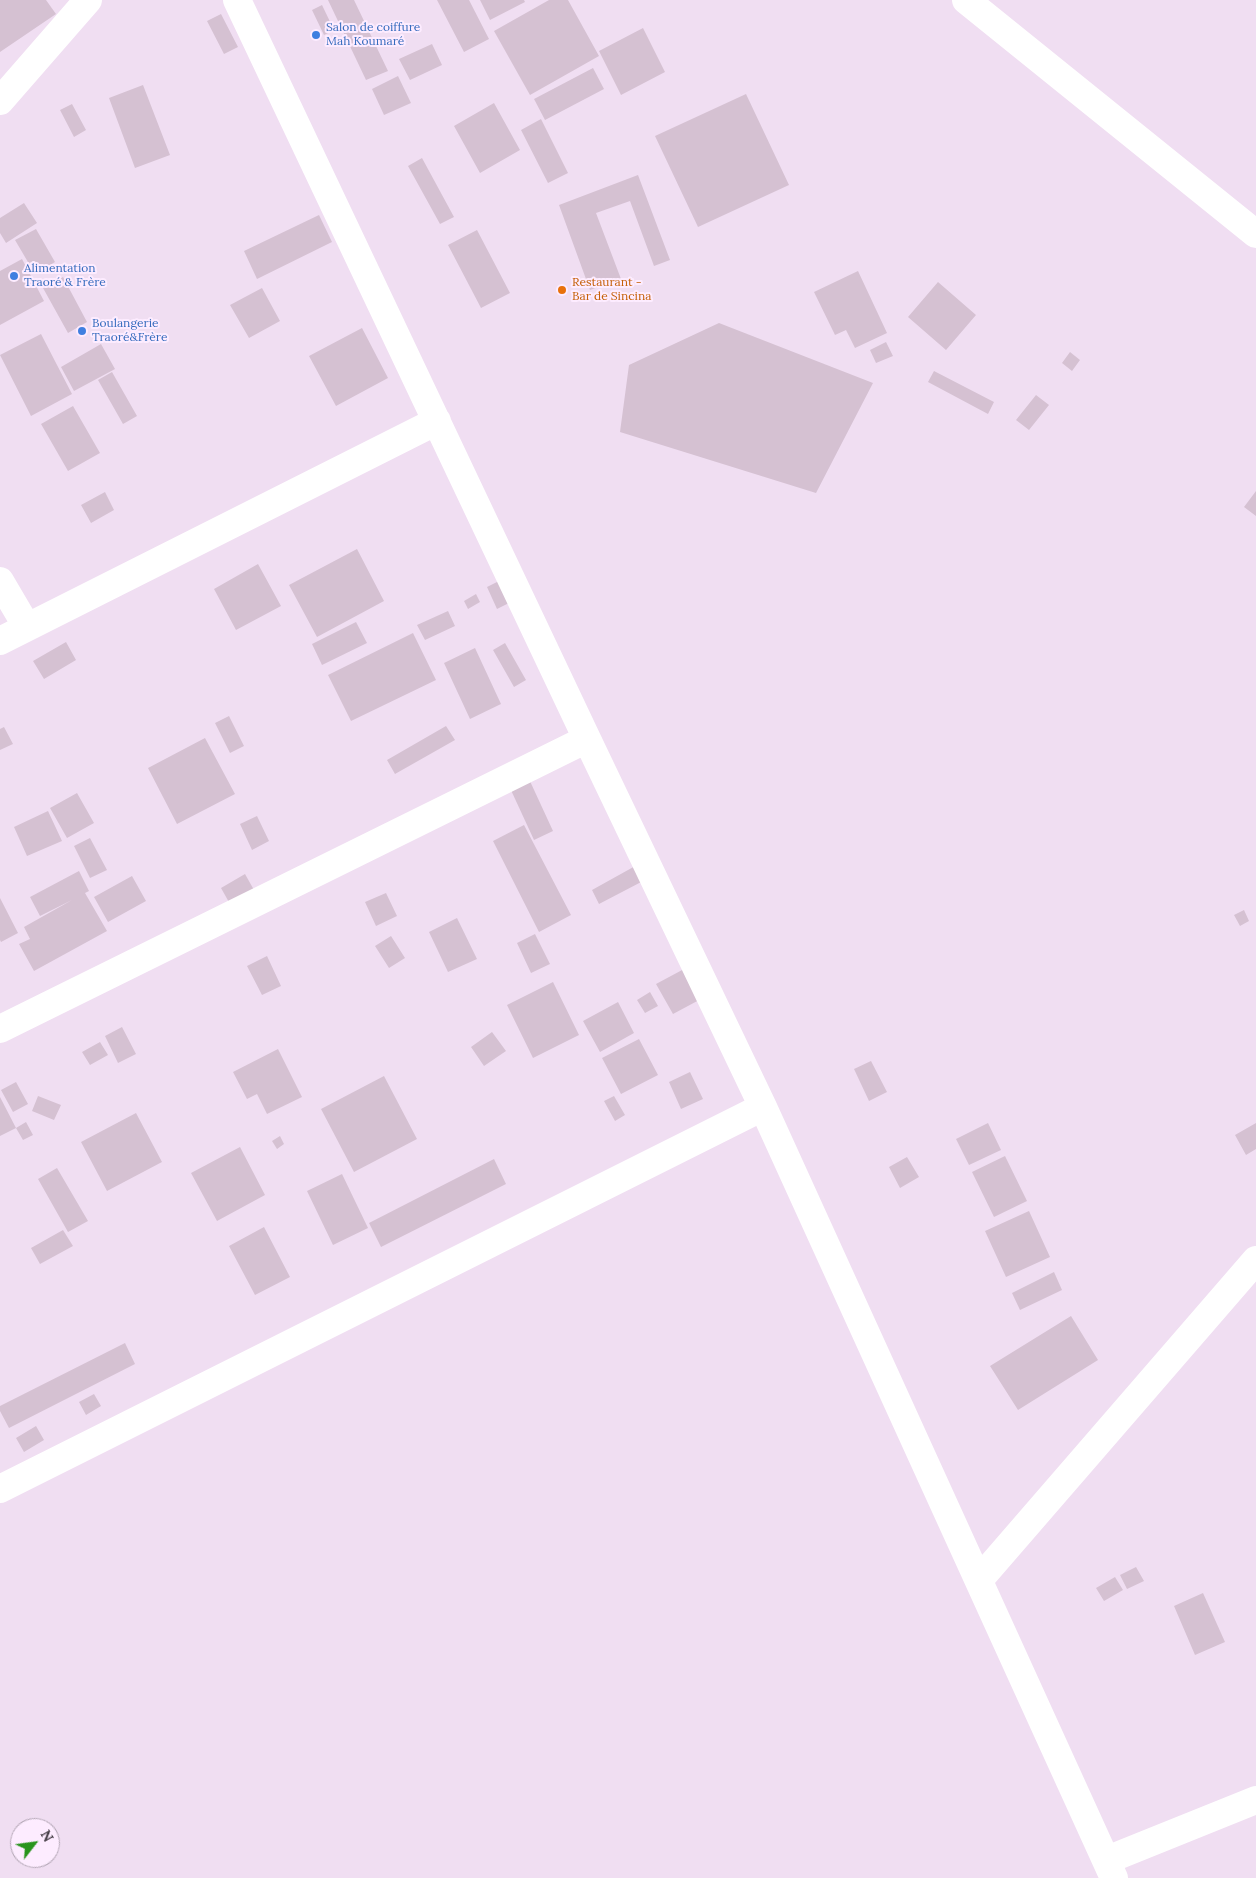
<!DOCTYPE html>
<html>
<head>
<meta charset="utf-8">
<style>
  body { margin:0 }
  #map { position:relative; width:1256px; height:1878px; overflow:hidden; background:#f0def2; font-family:Lora,serif }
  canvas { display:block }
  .north { position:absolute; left:10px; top:1818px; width:50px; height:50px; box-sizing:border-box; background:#fdecff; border:1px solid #b1a4b3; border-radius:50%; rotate:60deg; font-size:14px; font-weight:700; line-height:20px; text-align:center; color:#403941 }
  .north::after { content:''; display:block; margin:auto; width:18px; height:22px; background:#28941c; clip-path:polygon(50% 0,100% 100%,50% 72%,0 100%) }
</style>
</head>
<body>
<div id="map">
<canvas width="1256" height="1878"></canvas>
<div class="north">N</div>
</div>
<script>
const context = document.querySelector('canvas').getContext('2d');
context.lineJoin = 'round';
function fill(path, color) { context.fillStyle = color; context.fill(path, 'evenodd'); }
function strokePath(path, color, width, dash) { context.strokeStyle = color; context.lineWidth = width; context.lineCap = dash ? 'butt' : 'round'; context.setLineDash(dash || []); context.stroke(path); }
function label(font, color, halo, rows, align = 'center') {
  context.font = font + ' Lora,serif'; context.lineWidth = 4; context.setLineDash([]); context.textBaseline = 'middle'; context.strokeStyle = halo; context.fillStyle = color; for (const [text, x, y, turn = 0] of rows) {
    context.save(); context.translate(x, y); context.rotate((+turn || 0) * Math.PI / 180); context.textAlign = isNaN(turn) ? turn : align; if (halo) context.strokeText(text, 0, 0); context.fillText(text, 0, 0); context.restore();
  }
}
fill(new Path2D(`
  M0 0H46L56 14 0 52Z
  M328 0H354L388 71 366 80Z
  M437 0H469L489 39 464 52Z
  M480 0H524L525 2 490 20Z
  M549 0H568L599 56 530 95 494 31Z
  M322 5 334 30 324 35 312 10Z
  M221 14 238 47 224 54 207 21Z
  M643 28 665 72 621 95 599 51Z
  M432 44 442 65 410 80 399 59Z
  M593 68 604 89 545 120 534 99Z
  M398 76 411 103 384 115 372 89Z
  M143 85 170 155 135 168 109 98Z
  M746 94 789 185 698 227 655 136Z
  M494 103 520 150 480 173 454 126Z
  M72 104 86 130 74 137 60 110Z
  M541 119 568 173 548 183 521 130Z
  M422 158 454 217 440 224 408 166Z
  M638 175 670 260 654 266 630 201 596 213 621 279 590 290 559 205Z
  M24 203 37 223 6 243 0 233V218Z
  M319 215 332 242 257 279 244 251Z
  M36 229 55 262 35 274 15 240Z
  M477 230 510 293 481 308 448 245Z
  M22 259 44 301 0 325V271Z
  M858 271 887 333 855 348 846 330 835 335 814 292Z
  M63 277 87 322 68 333 43 288Z
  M938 282 976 315 946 350 908 317Z
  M262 288 280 321 249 338 230 305Z
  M719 323 873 383 816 493 620 432 629 365Z
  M362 328 388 378 336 406 309 356Z
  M41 334 72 394 31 416 0 355Z
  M886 342 893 356 876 363 870 350Z
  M101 344 115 369 74 391 61 367Z
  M1070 352 1080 360 1072 371 1062 363Z
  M934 371 994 402 988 414 928 382Z
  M112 372 137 416 123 424 98 380Z
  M1036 395 1049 405 1029 430 1016 420Z
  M73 406 100 453 68 471 41 424Z
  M1256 491V516L1244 507Z
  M105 492 114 510 91 523 81 505Z
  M357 549 384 601 317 637 289 585Z
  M258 564 281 606 236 630 214 589Z
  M505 578 515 600 497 609 487 587Z
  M476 594 480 602 468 609 464 601Z
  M448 611 455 626 425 640 417 625Z
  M356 622 367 643 322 665 312 644Z
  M413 633 436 680 351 721 328 675Z
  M66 642 76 660 44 679 33 661Z
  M505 643 526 680 514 687 493 650Z
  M475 648 501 704 470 719 444 663Z
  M229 716 244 746 230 753 215 723Z
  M446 726 455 740 395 774 387 760Z
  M4 727 13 744 0 750V729Z
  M205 738 235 794 177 824 148 768Z
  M529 779 553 831 534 840 510 788Z
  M77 793 94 823 67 838 50 808Z
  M48 811 62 841 27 856 14 827Z
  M257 816 269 841 252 850 240 824Z
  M524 825 571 915 539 932 493 841Z
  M90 838 107 870 90 878 74 846Z
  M637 865 645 880 599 904 592 890Z
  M79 871 89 891 85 893 107 931 34 971 19 944 30 939 24 927 72 900 40 916 30 897Z
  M245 874 254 890 230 904 221 888Z
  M132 876 146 901 108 922 94 897Z
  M386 893 397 916 376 926 365 902Z
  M0 898 18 933 1 942 0 940Z
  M1244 910 1249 921 1240 926 1234 915Z
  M457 918 477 959 448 972 429 932Z
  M535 934 550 964 531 973 517 943Z
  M391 936 405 958 389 968 375 946Z
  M267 956 281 986 262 995 247 966Z
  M684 969 701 999 673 1014 656 984Z
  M553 982 579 1035 533 1058 507 1005Z
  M650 992 658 1006 645 1013 637 1000Z
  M618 1002 634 1033 600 1052 583 1021Z
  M122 1027 136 1054 118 1063 105 1036Z
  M492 1032 506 1051 484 1066 471 1047Z
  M639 1039 658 1075 621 1094 602 1058Z
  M100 1042 108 1055 90 1065 82 1052Z
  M278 1049 302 1097 267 1114 257 1094 247 1099 233 1072Z
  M871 1061 887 1092 869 1101 854 1069Z
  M690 1072 703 1099 681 1109 669 1082Z
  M384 1076 417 1139 354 1172 321 1109Z
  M16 1082 28 1104 13 1112 1 1090Z
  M38 1096 61 1105 54 1120 32 1111Z
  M614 1096 625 1115 615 1121 604 1101Z
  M0 1097 16 1128 26 1122 33 1135 23 1140 16 1128 0 1136Z
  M136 1113 162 1162 107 1191 81 1142Z
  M988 1123 1001 1150 969 1165 956 1139Z
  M1256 1123V1149L1246 1155 1235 1135Z
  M280 1136 284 1144 277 1149 272 1141Z
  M240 1147 265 1195 217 1221 191 1173Z
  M1005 1156 1027 1201 994 1217 972 1172Z
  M907 1157 919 1177 900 1188 889 1167Z
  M494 1159 506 1184 381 1247 369 1223Z
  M57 1168 88 1221 68 1232 38 1179Z
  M342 1174 368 1228 333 1245 307 1191Z
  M1029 1211 1050 1257 1006 1277 985 1231Z
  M264 1227 290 1277 255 1295 229 1246Z
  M63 1230 73 1246 40 1264 31 1248Z
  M1054 1272 1062 1290 1020 1310 1012 1293Z
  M1071 1316 1098 1360 1018 1410 990 1366Z
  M125 1343 135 1364 9 1428 0 1411V1406Z
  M94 1394 101 1406 86 1415 79 1402Z
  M36 1426 44 1440 24 1452 16 1438Z
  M1136 1567 1144 1581 1127 1589 1120 1575Z
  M1115 1577 1123 1590 1104 1601 1096 1588Z
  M1203 1593 1225 1642 1195 1655 1174 1606Z`), '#d5c1d2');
strokePath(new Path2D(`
  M237 0 587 739 763 1107 1114 1878
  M966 0 1256 234
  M0 101 88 0
  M0 581 27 627
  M0 641 437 421
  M0 1029 587 739
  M0 1489 763 1107
  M979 1580 1256 1260
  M1107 1860 1256 1800`), '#fff', 28);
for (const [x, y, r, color] of [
  [316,35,5,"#3f7fe0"],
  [14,276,5,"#3f7fe0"],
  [562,290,5,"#e8710a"],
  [82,331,5,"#3f7fe0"]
]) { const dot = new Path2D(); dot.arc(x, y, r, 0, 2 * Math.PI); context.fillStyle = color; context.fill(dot); strokePath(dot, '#fdecff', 2); }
label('12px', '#366cbe', '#fdecff', [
  ["Salon de coiffure",326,28],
  ["Mah Koumaré",326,42],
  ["Alimentation",24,269],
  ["Traoré & Frère",24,283],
  ["Boulangerie",92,324],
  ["Traoré&Frère",92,338]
], 'left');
label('12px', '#c56008', '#fdecff', [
  ["Restaurant -",572,283],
  ["Bar de Sincina",572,297]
], 'left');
</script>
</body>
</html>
